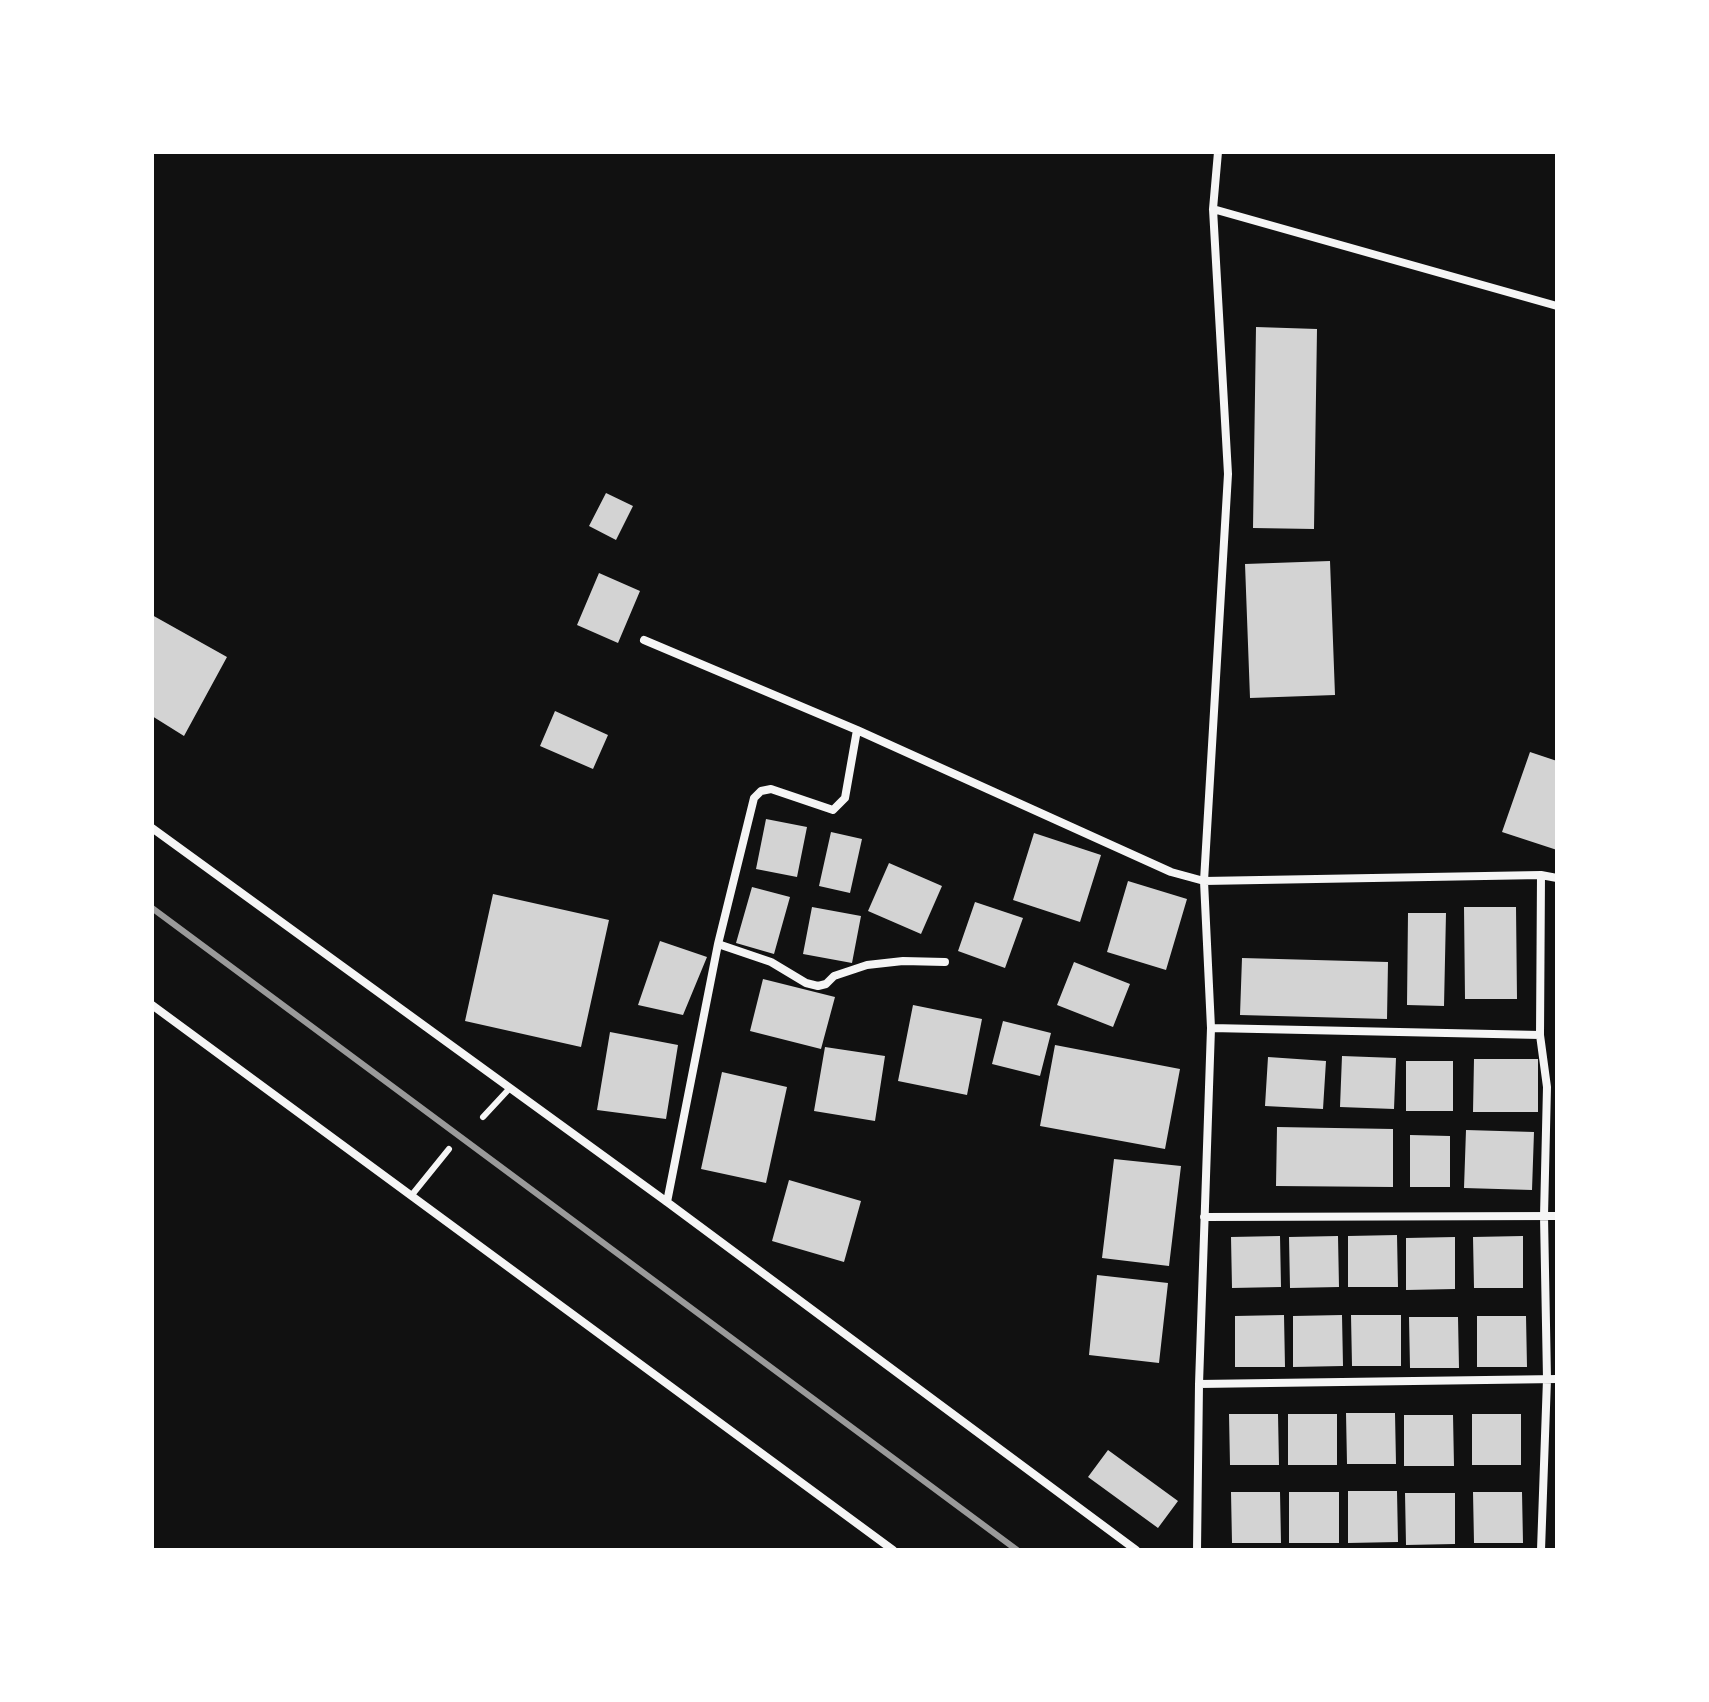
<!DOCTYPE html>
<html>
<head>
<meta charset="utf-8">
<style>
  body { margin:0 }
  #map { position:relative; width:1709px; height:1702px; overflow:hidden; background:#111; font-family:Raleway,sans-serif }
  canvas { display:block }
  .frame { position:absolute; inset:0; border:154px solid #fff; pointer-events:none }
</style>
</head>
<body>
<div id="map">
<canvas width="1709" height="1702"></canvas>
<div class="frame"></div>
</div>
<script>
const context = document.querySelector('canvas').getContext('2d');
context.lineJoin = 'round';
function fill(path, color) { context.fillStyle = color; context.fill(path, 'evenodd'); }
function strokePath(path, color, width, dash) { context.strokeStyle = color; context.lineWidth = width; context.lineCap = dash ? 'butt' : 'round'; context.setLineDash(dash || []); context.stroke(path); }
fill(new Path2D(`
  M1256 327 1317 329 1314 529 1253 528Z
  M606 493 633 506 616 540 589 526Z
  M1330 561 1335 695 1250 698 1245 564Z
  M599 573 640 591 618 643 577 625Z
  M152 615 227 657 184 736 152 716Z
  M555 711 608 735 593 769 540 746Z
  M1530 752 1557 761V850L1502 832Z
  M766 819 807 827 797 877 756 869Z
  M831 832 862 839 850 893 819 886Z
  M1034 833 1101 855 1080 922 1013 900Z
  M889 863 942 886 921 934 868 911Z
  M1128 881 1187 899 1166 970 1107 952Z
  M752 887 790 897 774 954 736 943Z
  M493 894 609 920 581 1047 465 1021Z
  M975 902 1023 918 1005 968 958 951Z
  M812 907 861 916 852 963 803 954Z
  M1464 907H1516L1517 999H1465Z
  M1408 913H1446L1444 1006 1407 1005Z
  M660 941 707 957 683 1015 638 1005Z
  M1242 958 1388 962 1387 1019 1240 1015Z
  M1074 962 1130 984 1113 1027 1057 1005Z
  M763 979 835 997 821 1049 750 1031Z
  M913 1005 982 1019 967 1095 898 1081Z
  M1003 1021 1051 1033 1040 1076 992 1064Z
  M610 1032 678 1045 666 1119 597 1110Z
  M1055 1045 1180 1069 1165 1149 1040 1126Z
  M825 1047 885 1056 875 1121 814 1111Z
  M1342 1056 1396 1058 1394 1109 1340 1107Z
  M1268 1057 1326 1061 1323 1109 1265 1106Z
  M1474 1059H1538V1112H1473Z
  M1406 1061H1453V1111H1406Z
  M722 1072 787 1087 766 1183 701 1169Z
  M1277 1127 1393 1129V1187L1276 1186Z
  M1466 1130 1534 1132 1532 1190 1464 1188Z
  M1410 1135 1450 1136V1187H1410Z
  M1114 1159 1181 1166 1169 1266 1102 1258Z
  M789 1180 861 1201 844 1262 772 1241Z
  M1397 1235 1398 1287H1348V1236Z
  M1280 1236 1281 1287 1232 1288 1231 1237Z
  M1338 1236 1339 1287 1290 1288 1289 1237Z
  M1523 1236V1288H1474L1473 1237Z
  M1455 1237V1289L1406 1290V1238Z
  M1097 1275 1168 1283 1159 1363 1089 1355Z
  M1284 1315 1285 1367H1235V1316Z
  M1342 1315 1343 1366 1293 1367V1316Z
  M1351 1315H1401V1366H1352Z
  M1477 1316H1526L1527 1367H1477Z
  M1409 1317H1458L1459 1368H1410Z
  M1346 1413H1395L1396 1464H1347Z
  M1229 1414H1278L1279 1465H1230Z
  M1288 1414H1337V1465H1288Z
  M1472 1414H1521V1465H1472Z
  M1404 1415H1453L1454 1466H1404Z
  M1108 1450 1178 1501 1158 1528 1088 1477Z
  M1348 1491H1397L1398 1542 1348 1543Z
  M1231 1492H1280L1281 1543H1232Z
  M1289 1492H1339V1543H1289Z
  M1473 1492H1522L1523 1543H1474Z
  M1405 1493H1455V1544L1406 1545Z`), '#d3d3d3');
strokePath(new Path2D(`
  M483 1117 509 1089
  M411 1196 449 1149`), '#f5f5f5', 6);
strokePath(new Path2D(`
  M1213 209 1557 306
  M644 640 857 730 1171 872 1204 881 1541 875 1557 878
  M152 828 667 1202 1136 1550
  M718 944 771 962 806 983 818 986 826 984 834 976 867 965 903 961 945 962
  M152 1005 893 1550
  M1211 1028 1540 1035 1547 1087 1544 1216 1547 1379 1541 1550
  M1540 1035 1541 875
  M667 1202 718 944 754 798 761 791 771 789 833 810 845 798 857 730
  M1204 1217 1557 1216
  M1199 1384 1557 1379
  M1197 1550 1199 1384 1211 1028 1204 881 1228 474 1213 209 1218 152`), '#f5f5f5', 8);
strokePath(new Path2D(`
  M152 908 1017 1550`), '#9a9a9a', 6);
</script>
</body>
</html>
